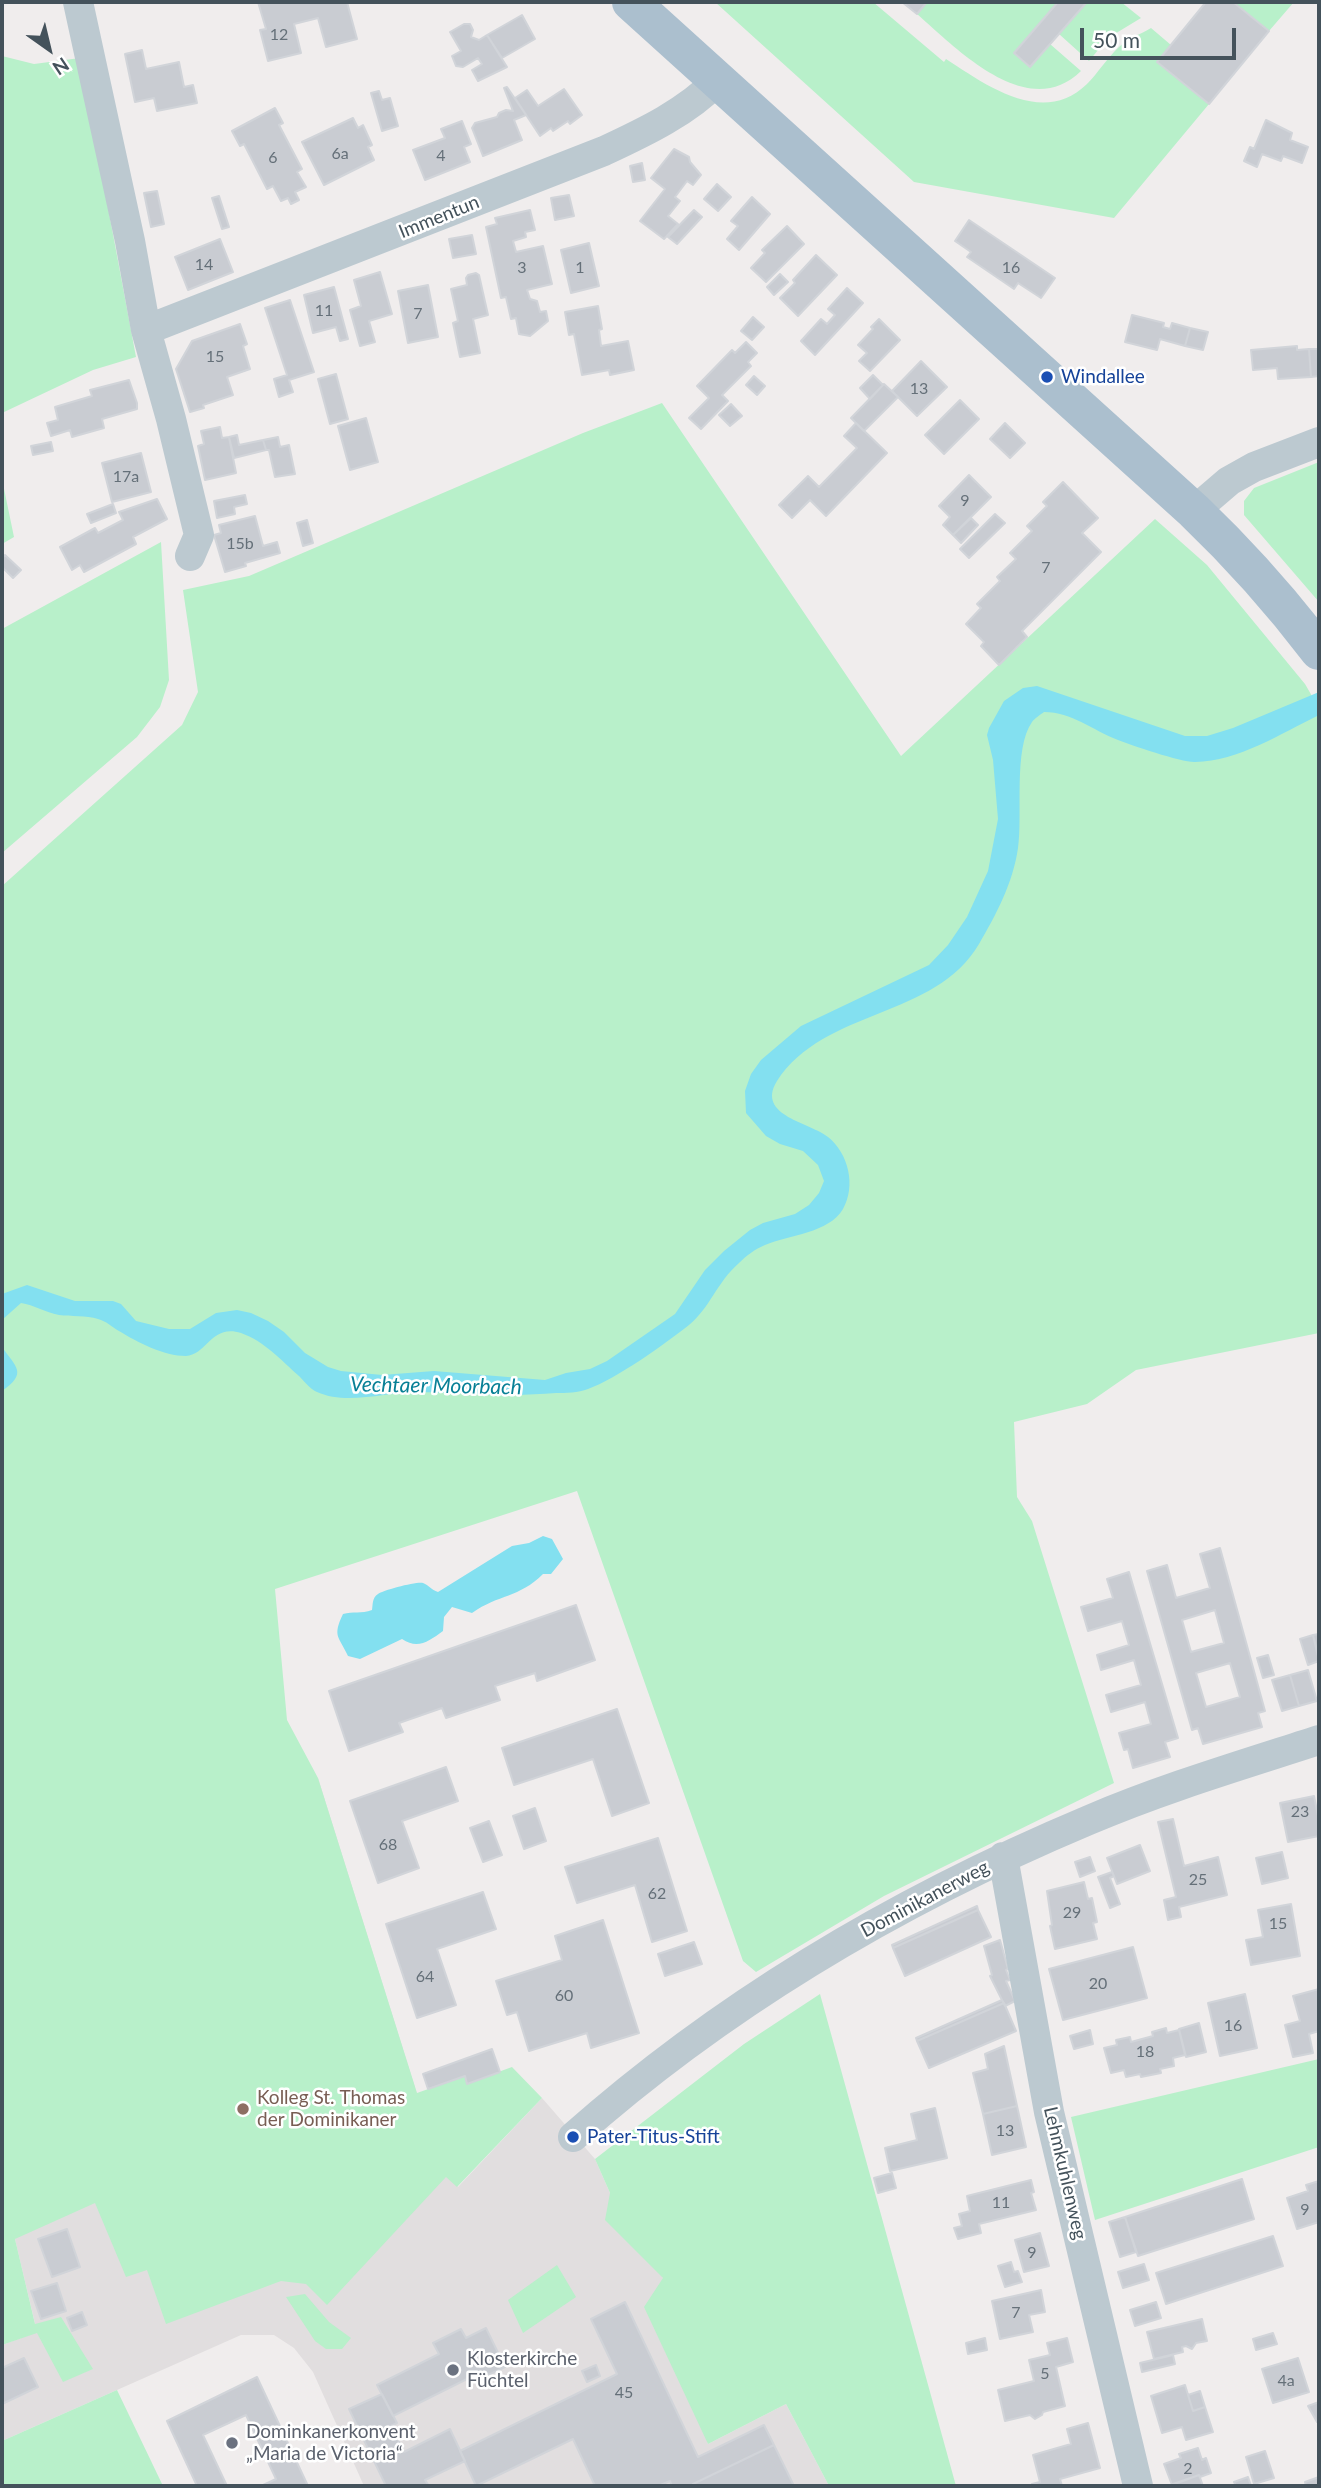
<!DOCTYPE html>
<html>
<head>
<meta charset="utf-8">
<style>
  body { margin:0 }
  #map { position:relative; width:1321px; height:2488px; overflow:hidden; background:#f0eded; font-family:Lato,sans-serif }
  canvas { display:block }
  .frame { position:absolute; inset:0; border:4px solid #44525b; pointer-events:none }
  .north { position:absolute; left:14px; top:14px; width:70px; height:70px; -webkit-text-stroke:5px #fff; paint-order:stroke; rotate:146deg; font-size:19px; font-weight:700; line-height:28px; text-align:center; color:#44525b }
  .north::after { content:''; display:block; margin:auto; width:24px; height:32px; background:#44525b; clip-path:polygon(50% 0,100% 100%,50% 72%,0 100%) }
  .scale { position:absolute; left:1080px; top:28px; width:156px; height:32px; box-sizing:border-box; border:4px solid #44525b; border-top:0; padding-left:9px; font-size:21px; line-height:24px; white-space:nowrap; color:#44525b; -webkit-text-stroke:5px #fff; paint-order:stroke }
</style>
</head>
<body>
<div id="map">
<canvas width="1321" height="2488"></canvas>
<div class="frame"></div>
<div class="north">N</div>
<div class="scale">50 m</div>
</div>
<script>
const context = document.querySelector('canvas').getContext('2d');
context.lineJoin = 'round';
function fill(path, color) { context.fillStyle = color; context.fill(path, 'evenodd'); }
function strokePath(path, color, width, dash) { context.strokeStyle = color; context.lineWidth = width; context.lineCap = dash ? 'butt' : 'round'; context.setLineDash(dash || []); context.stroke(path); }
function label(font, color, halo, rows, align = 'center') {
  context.font = font + ' Lato,sans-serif'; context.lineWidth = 5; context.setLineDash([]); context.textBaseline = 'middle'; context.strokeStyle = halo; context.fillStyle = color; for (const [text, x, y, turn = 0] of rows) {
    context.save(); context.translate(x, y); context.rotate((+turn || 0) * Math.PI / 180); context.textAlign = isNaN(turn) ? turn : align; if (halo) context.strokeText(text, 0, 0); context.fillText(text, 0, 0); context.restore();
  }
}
fill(new Path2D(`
  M318 1778 417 2094 458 2187 542 2098 595 2159 610 2193 663 2278 708 2444 786 2404 829 2486H364L313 2372 294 2348 274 2335H241L2 2441V2345L37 2332 15 2239Z`), '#e1dedf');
fill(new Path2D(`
  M715 2H873L944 62 946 59C986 85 1043 127 1087 84 1098 73 1107 58 1119 47 1127 39 1141 34 1151 28L1171 45 1157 62 1209 104 1114 218 914 182Z
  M927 2H1058L1014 53 1030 67 1050 44 1081 71C1028 123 957 49 917 14Z
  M1087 2H1121L1141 18 1108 38 1089 61 1059 34Z
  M1233 2H1294L1269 31Z
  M2 56 34 64 80 58 136 357 93 370 2 413Z
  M662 403 901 756 1155 519 1207 565 1305 684 1319 708V1333L1136 1370 1087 1404 1014 1422 1017 1497 1032 1521 1114 1783 884 1896 756 1972 743 1961 577 1491 275 1589 287 1720 318 1778 417 2093 465 2076 468 2083 512 2067 542 2098 457 2187 446 2177 327 2305 306 2284 281 2281 166 2324 147 2270 126 2277 95 2203 15 2239 35 2324 61 2317 93 2369 63 2382 37 2333 2 2345V886L182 725 198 692 183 590 249 576 583 433Z
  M1319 462V602L1244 515V501L1254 488Z
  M2 479 14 537 2 544Z
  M161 542 169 680 160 707 137 737 2 853V629Z
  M820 1994 956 2486H829L786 2404 708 2444 644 2307 663 2278 605 2220 610 2193 595 2159 744 2044Z
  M1319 2059V2147L1095 2220 1071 2117Z
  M557 2265 576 2297 523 2333 508 2300Z
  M305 2294 329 2322 351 2338 342 2349H326L315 2341 286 2297Z
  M117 2390 163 2486H2V2441Z`), '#b8f0ca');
fill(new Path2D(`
  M1037 686 1185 736H1207L1233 728 1319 692V715C1280 734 1239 761 1195 762 1184 763 1130 745 1118 740 1092 730 1072 712 1044 712 1041 714 1034 719 1032 722 1013 749 1023 815 1018 848 1013 883 996 915 979 944 935 1019 825 1008 777 1081 755 1116 812 1123 828 1137 849 1154 856 1186 843 1209 829 1233 789 1235 765 1245 755 1249 746 1256 739 1263 717 1282 710 1308 689 1325 665 1344 616 1379 588 1389 578 1393 566 1393 556 1393 511 1397 465 1393 420 1392 388 1391 348 1406 317 1392 310 1389 304 1381 299 1376 281 1360 264 1341 241 1333 211 1324 207 1355 186 1356 164 1356 137 1342 119 1331 112 1327 106 1321 98 1319 86 1315 71 1317 59 1315 45 1312 34 1305 21 1303L2 1320V1294L27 1285 75 1301H113L121 1304 136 1321 169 1329H190L216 1313 237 1310 251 1313 268 1321 284 1332 305 1353 328 1367 341 1371 382 1375 434 1371 545 1380 566 1373 590 1369 607 1361 675 1314 705 1270 724 1251 750 1230 763 1223 795 1214 809 1205 819 1193 824 1181 818 1165 803 1151 780 1144 766 1136 746 1113 745 1091 751 1074 761 1060 801 1026 929 965 948 945 967 917 988 871 998 819 993 760 987 735 989 728 1004 701 1023 688Z
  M2 1347C16 1367 28 1373 2 1391Z
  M543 1536 552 1539 563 1559 551 1574H543C519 1598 499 1594 472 1613L452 1607 444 1617 443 1631C429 1641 418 1650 402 1639L360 1659 348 1656C339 1636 332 1637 343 1614 353 1611 361 1614 372 1610 373 1604 372 1598 378 1594 383 1590 418 1581 423 1583 429 1585 431 1590 438 1592L512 1546 529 1543Z`), '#83e0f0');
const building = new Path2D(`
  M258 2H347L357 39 326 47 318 18 294 24 301 53 268 61 260 30 266 29Z
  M902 2H927L917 14Z
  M1058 2H1087L1030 67 1014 53Z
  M1206 2H1233L1269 31 1209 104 1157 62Z
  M522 15 535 39 502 58 487 35Z
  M464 24H470L473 30 471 37 479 40 487 35 507 67 478 81 472 70 482 64 478 58 463 67 456 66 452 56 461 51 450 32Z
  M142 50 146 69 179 62 184 87 193 85 197 103 157 111 154 98 135 102 125 54Z
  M507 87 526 115 514 120 522 140 483 156 472 128 475 123 497 117 499 113 506 110 513 111 504 88Z
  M564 89 582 115 570 124 568 121 553 131 551 128 540 136 515 98 527 90 538 106Z
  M379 91 382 100 390 98 398 126 382 131 371 93Z
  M275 108 283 123 279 125 302 169 297 172 306 187 295 192 299 200 291 204 288 198 281 201 273 186 267 189 244 144 240 146 232 131Z
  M353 118 358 128 363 125 372 145 368 147 374 160 324 185 302 142Z
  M1266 120 1292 133 1290 140 1308 147 1302 163 1283 156 1281 161 1262 154 1257 167 1244 161 1250 147 1254 149Z
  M462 121 471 144 464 147 470 162 425 180 413 150 445 138 441 129Z
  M674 149 689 157 690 162 701 175 693 185 687 181 675 197 680 201 668 216 678 224 664 239 640 221 665 189 651 178Z
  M642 163 645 180 633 182 630 166Z
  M717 184 731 197 718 211 704 199Z
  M157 191 164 224 151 227 144 193Z
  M569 195 574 216 555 220 551 198Z
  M219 196 229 227 222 229 212 198Z
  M752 197 770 214 739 250 727 239 738 226 731 221Z
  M530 210 535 230 525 232 526 237 513 241 516 252 543 246 552 284 527 290 530 299 537 301 540 312 546 311 548 321 530 336 519 334 516 318 511 319 506 297 501 298 486 227 497 224 495 218Z
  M694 210 702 217 677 244 668 237Z
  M969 220 1055 278 1041 298 1018 283 1014 289 967 257 971 252 955 241Z
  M787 226 804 244 766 282 751 268 765 253 762 250Z
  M472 235 476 254 453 258 449 239Z
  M220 239 233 272 188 290 175 257Z
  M589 243 599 286 571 293 561 250Z
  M816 255 837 275 798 316 780 298 795 283 793 280Z
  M380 272 392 314 369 321 375 342 360 346 350 310 361 306 354 280Z
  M476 273 479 275 488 315 473 319 480 353 460 357 453 323 458 321 451 289 467 285 466 278 468 275Z
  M780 274 788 282 774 295 767 287Z
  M428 285 438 337 408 343 398 291Z
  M334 287 348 339 340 341 336 327 313 333 304 295Z
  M847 288 863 303 815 355 801 341 821 319 827 324 835 315 828 309Z
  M290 300 314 372 289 380 293 392 279 397 274 379 287 375 265 308Z
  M598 306 602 329 599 330 601 346 628 341 634 370 610 375 609 370 582 375 574 334 569 335 565 312Z
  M1132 315 1164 323 1163 327 1170 329 1172 323 1190 328 1185 346 1160 339 1157 350 1125 342Z
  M753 317 764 327 752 340 741 331Z
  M879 319 900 340 870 371 859 361 867 353 858 345 873 329 871 327Z
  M240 324 247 344 243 346 250 369 227 377 233 395 203 405 204 408 190 412 176 369 192 341Z
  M1190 328 1208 332 1203 350 1185 346Z
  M746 342 757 353 748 362 751 366 722 395 728 401 701 429 689 418 709 398 697 386 732 350 735 353Z
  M1297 346V350L1309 349 1311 377 1278 379 1277 368 1253 370 1251 350Z
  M1309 349H1319V376L1311 377Z
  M921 361 947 387 917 416 892 391Z
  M336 374 348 419 330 424 318 379Z
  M873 375 883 385 870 399 860 388Z
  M754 376 765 386 757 395 746 385Z
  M129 380 137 403V409L102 419 104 428 72 437 70 430 51 436 47 423 58 420 55 407 92 396 90 390Z
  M884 384 898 397 864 431 851 418Z
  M960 400 979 419 944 454 925 435Z
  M731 404 742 416 730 426 719 415Z
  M366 418 378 462 350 470 338 426Z
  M856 423 887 453 826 516 810 500 792 518 779 505 808 476 819 487 857 448 844 436Z
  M1005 423 1025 443 1010 458 990 439Z
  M220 427 222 438 229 437 236 473 205 480 198 446 204 444 201 431Z
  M237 435 239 445 263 440 266 450 234 458 229 437Z
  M278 437 280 447 289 445 295 474 275 477 269 450H266L263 440Z
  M51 442 53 451 33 455 31 446Z
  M141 453 151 492 112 502 102 463Z
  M969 475 991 497 953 535 943 525 950 517 939 506Z
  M1063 482 1098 518 1082 533 1101 552 1022 631 1027 637 999 665 981 646 984 642 966 624 981 608 977 604 1000 581 997 577 1016 559 1010 553 1032 531 1027 526 1047 506 1043 502Z
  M245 495 247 504 234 507 235 514 217 518 214 501Z
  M157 499 167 519 133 537 136 544 84 572 80 565 72 570 60 547 95 528 98 533 123 520 119 512Z
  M113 504 116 513 91 523 87 514Z
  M995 514 1005 523 969 558 960 549Z
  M255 516 263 546 277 542 280 553 245 563 246 566 225 572 214 535 221 533 219 525Z
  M971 518 978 525 961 543 953 535Z
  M307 520 313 543 303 546 297 523Z
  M5 555 21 570 13 578 2 567V558Z
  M1220 1548 1265 1711 1258 1713 1262 1727 1203 1744 1198 1728 1192 1730 1147 1571 1167 1565 1176 1598 1210 1588 1200 1554ZM1215 1610 1224 1643 1191 1652 1182 1620ZM1230 1663 1240 1697 1206 1707 1196 1673Z
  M1129 1572 1178 1738 1165 1742 1170 1757 1133 1768 1128 1749 1124 1750 1119 1733 1151 1724 1145 1702 1111 1712 1106 1695 1141 1685 1134 1660 1101 1670 1097 1655 1129 1645 1122 1621 1088 1631 1081 1607 1113 1598 1107 1579Z
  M576 1605 595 1660 537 1681 535 1673 495 1686 500 1700 446 1718 442 1708 399 1723 403 1732 349 1751 329 1691Z
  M1319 1634V1657L1313 1635Z
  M1313 1635 1319 1661 1308 1665 1300 1639Z
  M1268 1655 1274 1675 1263 1678 1257 1658Z
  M1308 1670 1317 1701 1299 1706 1290 1675Z
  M1290 1675 1299 1706 1282 1711 1272 1680Z
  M617 1709 649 1803 612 1816 593 1759 514 1785 502 1748Z
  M446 1767 458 1801 402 1821 419 1868 378 1883 350 1801Z
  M1314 1796 1319 1821V1836L1288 1842 1280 1803Z
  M535 1808 546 1841 524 1849 513 1816Z
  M1173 1819 1184 1866 1218 1857 1227 1895 1179 1907 1181 1917 1168 1920 1164 1900 1176 1897 1158 1822Z
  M489 1821 502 1855 483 1862 470 1828Z
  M658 1838 687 1931 652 1942 635 1885 577 1903 565 1867Z
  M1140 1845 1150 1871 1117 1884 1107 1858Z
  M1282 1852 1288 1878 1262 1884 1256 1858Z
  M1090 1857 1095 1871 1080 1877 1075 1862Z
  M1112 1872 1114 1876 1110 1878 1120 1904 1110 1908 1098 1877Z
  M1084 1882 1088 1899 1092 1898 1097 1922 1093 1923 1097 1939 1055 1949 1050 1926 1052 1925 1047 1891Z
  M483 1892 496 1929 437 1949 456 2005 417 2018 386 1924Z
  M1291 1904 1300 1956 1251 1965 1246 1940 1263 1937 1258 1910Z
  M977 1906 978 1910 893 1948 892 1945Z
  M978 1910 991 1937 905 1976 893 1948Z
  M603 1920 639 2033 591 2048 587 2033 529 2051 517 2012 507 2015 496 1981 562 1960 555 1936Z
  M1000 1940 1008 1969 1006 1970 1010 1980 1006 1981 1015 2001 1005 2006 990 1976 992 1975 984 1946Z
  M694 1942 702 1964 665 1976 658 1954Z
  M1133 1947 1147 1998 1063 2020 1049 1969Z
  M1319 1989V2031L1309 2034 1313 2053 1293 2057 1285 2025 1300 2021 1293 1996Z
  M1245 1994 1257 2048 1220 2056 1208 2003Z
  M1002 2000 1004 2003 917 2041 916 2038Z
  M1004 2003 1016 2031 929 2068 917 2041Z
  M1199 2023 1206 2052 1186 2057 1179 2029Z
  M1166 2028 1167 2033 1179 2030 1185 2055 1173 2058 1174 2066 1160 2069 1161 2073 1141 2077 1140 2074 1126 2077 1124 2070 1111 2073 1104 2048 1117 2045 1116 2040 1130 2037 1131 2042 1153 2036 1152 2032Z
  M1090 2030 1093 2044 1074 2049 1070 2036Z
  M1004 2046 1017 2106 983 2114 973 2073 988 2069 985 2054Z
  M492 2049 500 2072 467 2084 465 2076 428 2089 423 2074Z
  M1017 2106 1026 2147 992 2155 983 2114Z
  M935 2108 947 2158 890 2171 885 2148 917 2140 911 2114Z
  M892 2173 896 2188 878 2193 874 2178Z
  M1242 2179 1254 2219 1138 2256 1125 2217Z
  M1031 2180 1034 2192 1031 2193 1036 2210 979 2224 981 2233 958 2239 954 2228 962 2226 959 2214 970 2211 967 2196Z
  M1319 2181V2222L1297 2229 1287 2198 1308 2191 1306 2185Z
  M1125 2217 1136 2252 1120 2257 1109 2222Z
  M67 2229 80 2267 52 2277 38 2239Z
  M1040 2233 1049 2266 1024 2272 1015 2240Z
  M1273 2236 1283 2266 1166 2304 1156 2273Z
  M1011 2262 1014 2272 1018 2271 1022 2282 1005 2287 998 2266Z
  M1144 2264 1149 2280 1123 2288 1118 2272Z
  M57 2283 66 2311 41 2319 31 2291Z
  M1041 2290 1045 2312 1029 2315 1033 2332 1000 2339 992 2301Z
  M625 2302 698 2457 764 2425 774 2445 693 2484 694 2486H672L670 2481 658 2486H595L573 2439 476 2486 460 2451 617 2374 591 2319Z
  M1156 2302 1161 2318 1135 2326 1130 2310Z
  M82 2312 87 2325 72 2331 67 2318Z
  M1202 2319 1207 2341 1196 2343 1192 2349 1186 2346 1182 2347 1183 2352 1154 2359 1147 2332Z
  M486 2328 505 2367 480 2379 477 2374 393 2416 377 2385 439 2354 433 2343 461 2329 466 2338Z
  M1273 2333 1277 2344 1256 2350 1253 2339Z
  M985 2338 987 2350 968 2354 966 2343Z
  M1067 2338 1073 2362 1056 2367 1065 2406 1043 2412 1042 2415 1035 2419 1030 2415 1005 2421 998 2390 1034 2381 1029 2360 1050 2355 1047 2343Z
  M1173 2355 1175 2364 1142 2372 1140 2363Z
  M24 2358 38 2387 2 2404V2368Z
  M1298 2358 1309 2392 1273 2403 1262 2369Z
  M596 2365 600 2376 587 2382 582 2371Z
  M257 2377 308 2486H261L276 2479 246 2415 203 2435 227 2486H197L167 2421Z
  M1185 2385 1193 2411 1205 2407 1213 2432 1186 2440 1182 2427 1162 2433 1151 2396Z
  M1200 2391 1205 2407 1193 2411 1188 2395Z
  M382 2394 397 2423 391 2426 404 2452 450 2429 465 2461 425 2480 429 2486H386L349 2409Z
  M1319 2402V2421L1317 2422 1308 2406Z
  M1088 2423 1100 2468 1060 2479 1062 2486H1033L1032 2484 1040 2482 1033 2455 1071 2444 1067 2429Z
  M774 2445 794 2486H694L693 2484Z
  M1198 2448 1202 2460 1206 2458 1211 2473 1200 2477 1199 2475 1172 2485 1164 2464 1181 2458 1179 2454Z
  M1265 2451 1274 2478 1254 2484 1246 2457Z
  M1199 2475 1203 2486H1174L1173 2484Z
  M1248 2477 1251 2486H1236L1234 2482Z
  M1319 2477V2486H1306L1305 2482Z`);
fill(building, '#c9ccd2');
strokePath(building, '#d1d4d9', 2);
strokePath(new Path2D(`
  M78 2 130 241 146 330 171 419 199 535 190 556
  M146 330 604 151C645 132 687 112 718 80
  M1194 511 1229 481 1254 467 1319 442
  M1003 1857 1049 2112 1138 2486
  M573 2137C724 2003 903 1898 1089 1820 1164 1788 1242 1765 1319 1740`), '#bcc9d0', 30);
strokePath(new Path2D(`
  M631 2 1194 511C1239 554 1281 601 1319 651`), '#abbfce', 38);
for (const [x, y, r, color] of [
  [1047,377,7,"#1a4fb4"],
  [243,2109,7,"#8d6e63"],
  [573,2137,7,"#1a4fb4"],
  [453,2370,7,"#6b7280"],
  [232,2443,7,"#6b7280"]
]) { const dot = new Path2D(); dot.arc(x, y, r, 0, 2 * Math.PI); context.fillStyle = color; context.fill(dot); strokePath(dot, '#fff', 2.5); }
label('16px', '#657079', null, [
  ["12",279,35],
  ["6a",340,154],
  ["4",441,156],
  ["6",273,158],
  ["14",204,265],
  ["3",522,268],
  ["1",580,268],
  ["16",1011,268],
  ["11",324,311],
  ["7",418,314],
  ["15",215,357],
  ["13",919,389],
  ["17a",126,477],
  ["9",965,501],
  ["15b",240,544],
  ["7",1046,568],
  ["23",1300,1812],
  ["68",388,1845],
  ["25",1198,1880],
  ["62",657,1894],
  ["29",1072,1913],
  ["15",1278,1924],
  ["64",425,1977],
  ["20",1098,1984],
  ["60",564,1996],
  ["16",1233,2026],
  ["18",1145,2052],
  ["13",1005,2131],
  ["11",1001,2203],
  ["9",1305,2210],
  ["9",1032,2253],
  ["7",1016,2313],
  ["5",1045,2374],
  ["4a",1286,2381],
  ["45",624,2393],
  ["2",1188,2469]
]);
label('19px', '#44525b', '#fff', [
  ["Immentun",439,217,-22],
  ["Dominikanerweg",925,1899,-28],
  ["Lehmkuhlenweg",1065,2173,77]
]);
label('19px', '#164399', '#fff', [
  ["Windallee",1061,377],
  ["Pater-Titus-Stift",587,2137]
], 'left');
label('19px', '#785e54', '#fff', [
  ["Kolleg St. Thomas",257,2098],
  ["der Dominikaner",257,2120]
], 'left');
label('19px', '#5b616d', '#fff', [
  ["Klosterkirche",467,2359],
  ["Füchtel",467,2381],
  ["Dominkanerkonvent",246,2432],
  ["„Maria de Victoria“",246,2454]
], 'left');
label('italic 21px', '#088096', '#fff', [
  ["Vechtaer Moorbach",436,1386,1]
]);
</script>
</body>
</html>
